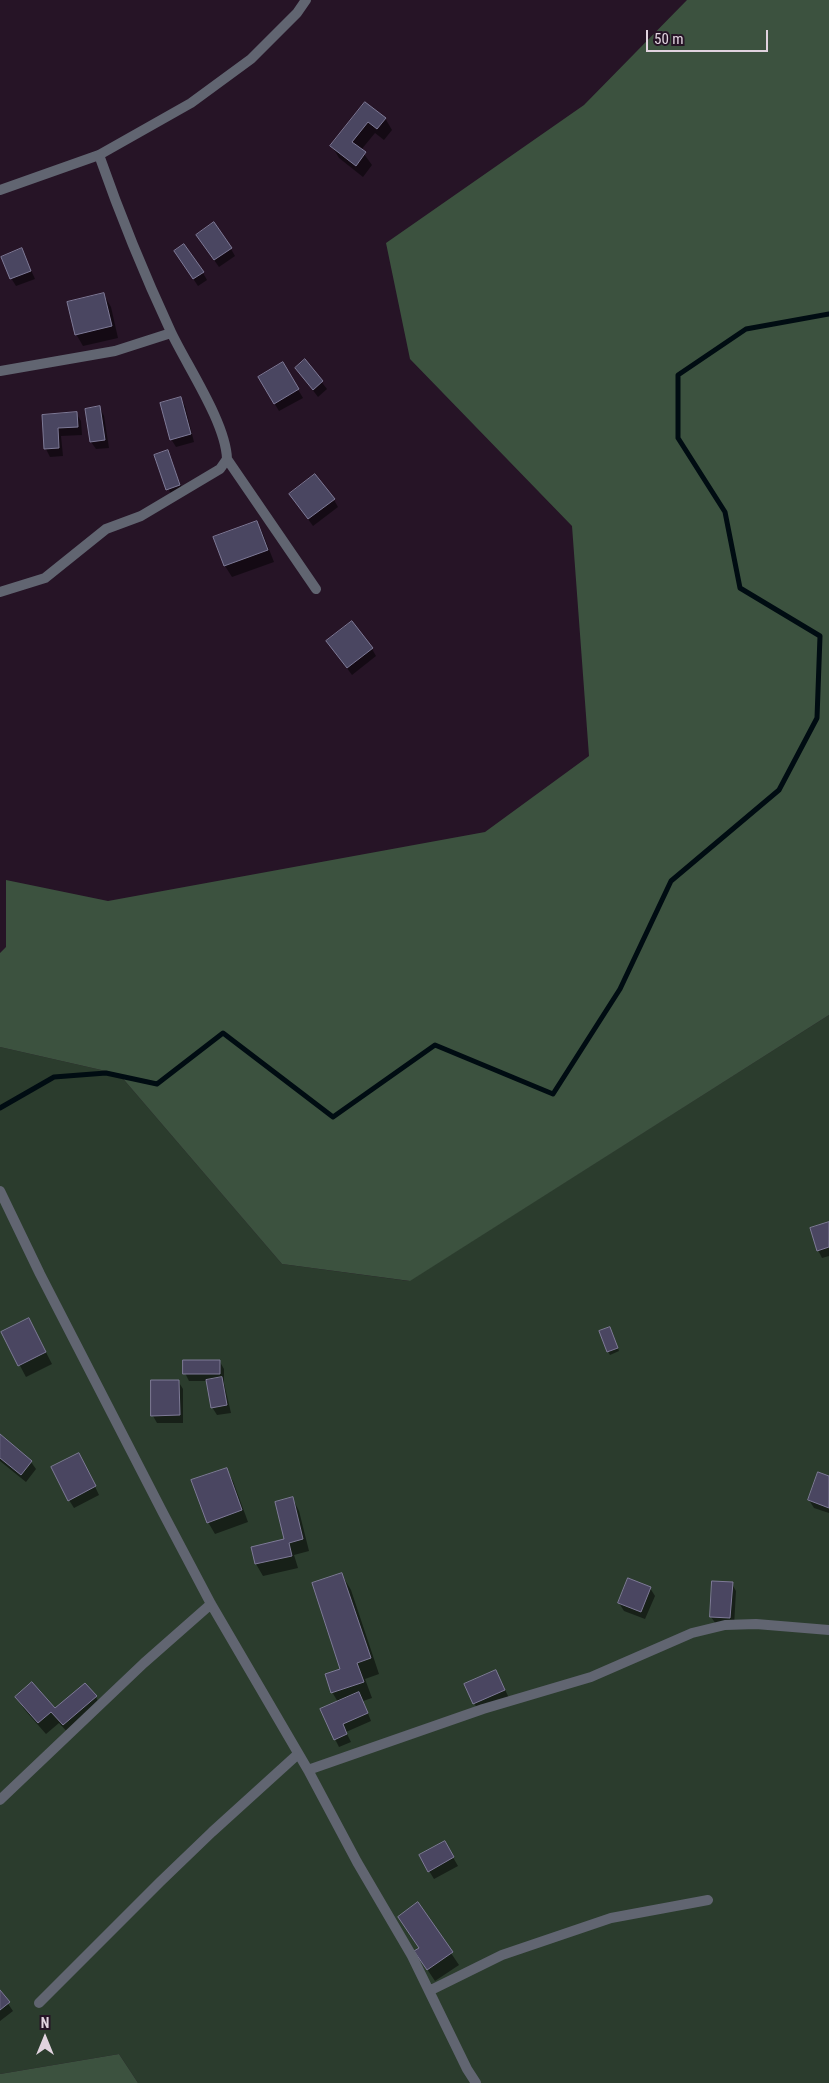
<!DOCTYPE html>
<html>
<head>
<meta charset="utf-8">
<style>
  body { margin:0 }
  #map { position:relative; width:829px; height:2083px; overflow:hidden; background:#261426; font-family:"Roboto Condensed",sans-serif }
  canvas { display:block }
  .north { position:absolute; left:20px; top:2013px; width:50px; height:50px; -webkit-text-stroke:4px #261426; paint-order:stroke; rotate:0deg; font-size:14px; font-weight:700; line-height:20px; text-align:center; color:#e1d3df }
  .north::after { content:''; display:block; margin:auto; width:18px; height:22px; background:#e1d3df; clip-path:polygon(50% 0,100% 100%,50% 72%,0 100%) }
  .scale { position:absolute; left:646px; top:30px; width:122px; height:22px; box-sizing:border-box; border:2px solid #e1d3df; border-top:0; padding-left:6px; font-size:15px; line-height:18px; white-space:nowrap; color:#e1d3df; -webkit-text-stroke:4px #261426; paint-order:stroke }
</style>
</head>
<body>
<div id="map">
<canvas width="829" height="2083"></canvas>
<div class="north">N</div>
<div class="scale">50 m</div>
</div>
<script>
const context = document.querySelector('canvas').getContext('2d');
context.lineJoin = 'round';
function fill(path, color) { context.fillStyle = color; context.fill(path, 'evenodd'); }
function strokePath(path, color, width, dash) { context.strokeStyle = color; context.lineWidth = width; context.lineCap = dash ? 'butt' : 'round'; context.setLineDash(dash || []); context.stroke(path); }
fill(new Path2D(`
  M829 1015V2083H138L119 2054 0 2074V1047L119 1074 282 1264 409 1281Z`), '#2b3c2d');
fill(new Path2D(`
  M687 0H829V1015L410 1281 282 1264 119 1074 0 1047V953L6 947V880L108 901 485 832 589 756 572 526 410 359 386 243 584 105Z
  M119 2054 138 2083H0V2074Z`), '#3c523f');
fill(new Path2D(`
  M365 103 385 118 392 130 384 140 375 133 361 150 372 165 363 177 339 158 332 146Z
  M202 243 231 249 235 256 219 267Z
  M22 250 35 279 16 286 11 278Z
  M180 259 203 273 207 280 198 286Z
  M104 295 111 307 118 338 83 346 76 334Z
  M305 361 327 389 318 397 296 368Z
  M283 364 303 398 279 411 259 378Z
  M181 399 185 406 194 442 176 447 171 439Z
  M100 408 104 416 109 448 96 449 91 442Z
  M76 413 81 421 82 435 61 436 63 456 50 457 46 449 43 416Z
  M167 452 184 493 172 497 155 456Z
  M290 494 334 500 338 507 313 526Z
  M257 522 263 534 274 562 232 577 225 566 215 537Z
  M327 641 372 649 376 656 352 675Z
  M829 1224V1256L822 1258 818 1250Z
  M35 1331 52 1364 26 1377 2 1332Z
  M611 1332 619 1351 610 1355 608 1351Z
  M220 1362 224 1369V1383L231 1413 217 1415 212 1407 207 1381H189L185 1373Z
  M178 1381 183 1389V1423H157L153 1416Z
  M0 1436 31 1462 36 1469 26 1482 0 1461Z
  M83 1462 99 1495 74 1508 69 1500Z
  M226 1469 233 1481 248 1522 215 1534 208 1522Z
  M829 1478V1513L814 1508 809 1500Z
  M293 1499 299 1511 309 1551 294 1555 298 1568 263 1576 256 1564 252 1548 285 1540Z
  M342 1575 351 1590 379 1674 365 1679 372 1698 363 1701 371 1721 346 1732 351 1742 339 1747 335 1739 338 1702 332 1692 342 1670Z
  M732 1584 736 1591 734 1626 716 1624 711 1617Z
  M650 1588 655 1596 645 1619 624 1611 619 1603Z
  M496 1671 509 1698 479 1711 474 1703Z
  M17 1697 55 1710 96 1697 102 1709 71 1736 59 1723 46 1734 24 1709Z
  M444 1842 458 1866 434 1879 420 1856Z
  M418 1904 459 1965 435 1981 423 1963 420 1949Z
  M0 1992 13 2011 0 2021Z`), '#0007');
strokePath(new Path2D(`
  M0 1108 54 1077 106 1073 157 1084 223 1033 333 1117 435 1045 553 1094 620 989 671 881 779 790 817 718 820 636 740 588 725 512 678 438V375L746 329 829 314`), '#000c12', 5);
const building = new Path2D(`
  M365 102 386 118 377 129 368 122 352 142 366 152 356 166 330 146Z
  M214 222 232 248 214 260 196 235Z
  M184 244 204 272 193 279 174 251Z
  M22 248 31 271 10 279 1 257Z
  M104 293 112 326 75 335 67 302Z
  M305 359 323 381 313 390 295 368Z
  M283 362 299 389 274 404 258 377Z
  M181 397 191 434 170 440 160 403Z
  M100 406 105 440 90 442 85 409Z
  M77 412 78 427 58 428 59 448 44 449 42 415Z
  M168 450 180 485 166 490 154 455Z
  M315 474 335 499 308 519 289 494Z
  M257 521 268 550 224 566 213 537Z
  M352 621 373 648 347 668 326 641Z
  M829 1222V1247L817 1251 810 1228Z
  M29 1318 46 1352 18 1366 1 1332Z
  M610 1327 618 1348 607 1352 599 1331Z
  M183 1360H220V1374H183Z
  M222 1377 227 1405 211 1408 206 1380Z
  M151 1380H179L180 1415 151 1416Z
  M0 1434 32 1461 21 1475 0 1458Z
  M79 1453 96 1486 68 1501 51 1467Z
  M227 1468 242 1510 207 1523 191 1480Z
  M818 1472 829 1476V1508L808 1500Z
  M293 1497 303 1539 289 1543 292 1556 255 1564 251 1547 284 1539 275 1502Z
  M342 1573 371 1658 357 1663 364 1682 331 1693 325 1674 340 1669 312 1583Z
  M628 1578 651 1587 641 1612 618 1603Z
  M712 1581 733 1582 730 1618 710 1617Z
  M496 1670 505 1690 473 1704 464 1684Z
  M32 1682 55 1708 85 1683 97 1696 63 1725 51 1712 38 1723 15 1697Z
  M359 1692 368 1713 343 1724 347 1734 334 1740 320 1709Z
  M445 1841 454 1857 428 1872 419 1855Z
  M418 1902 453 1952 427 1970 414 1951 419 1948 398 1917Z
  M0 1990 10 2002 0 2010Z`);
fill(building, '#4a4661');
strokePath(building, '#7e7a97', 1);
strokePath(new Path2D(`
  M99 155C120 215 144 274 171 332 187 366 226 423 227 459L316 589
  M0 190 99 155 191 103 251 59 297 13 306 0
  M0 371 115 351 171 333
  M0 592 45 578 106 529 141 516 220 469 227 459
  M0 1191 40 1274 163 1513 211 1604 308 1770 357 1862 412 1956 467 2069 476 2083
  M308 1770 483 1709 591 1677 692 1633 725 1625 756 1624 829 1630
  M0 1800 144 1663 211 1604
  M429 1991 502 1955 611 1918 708 1900
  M39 2003 160 1882 212 1832 298 1754`), '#616571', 10);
</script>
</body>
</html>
